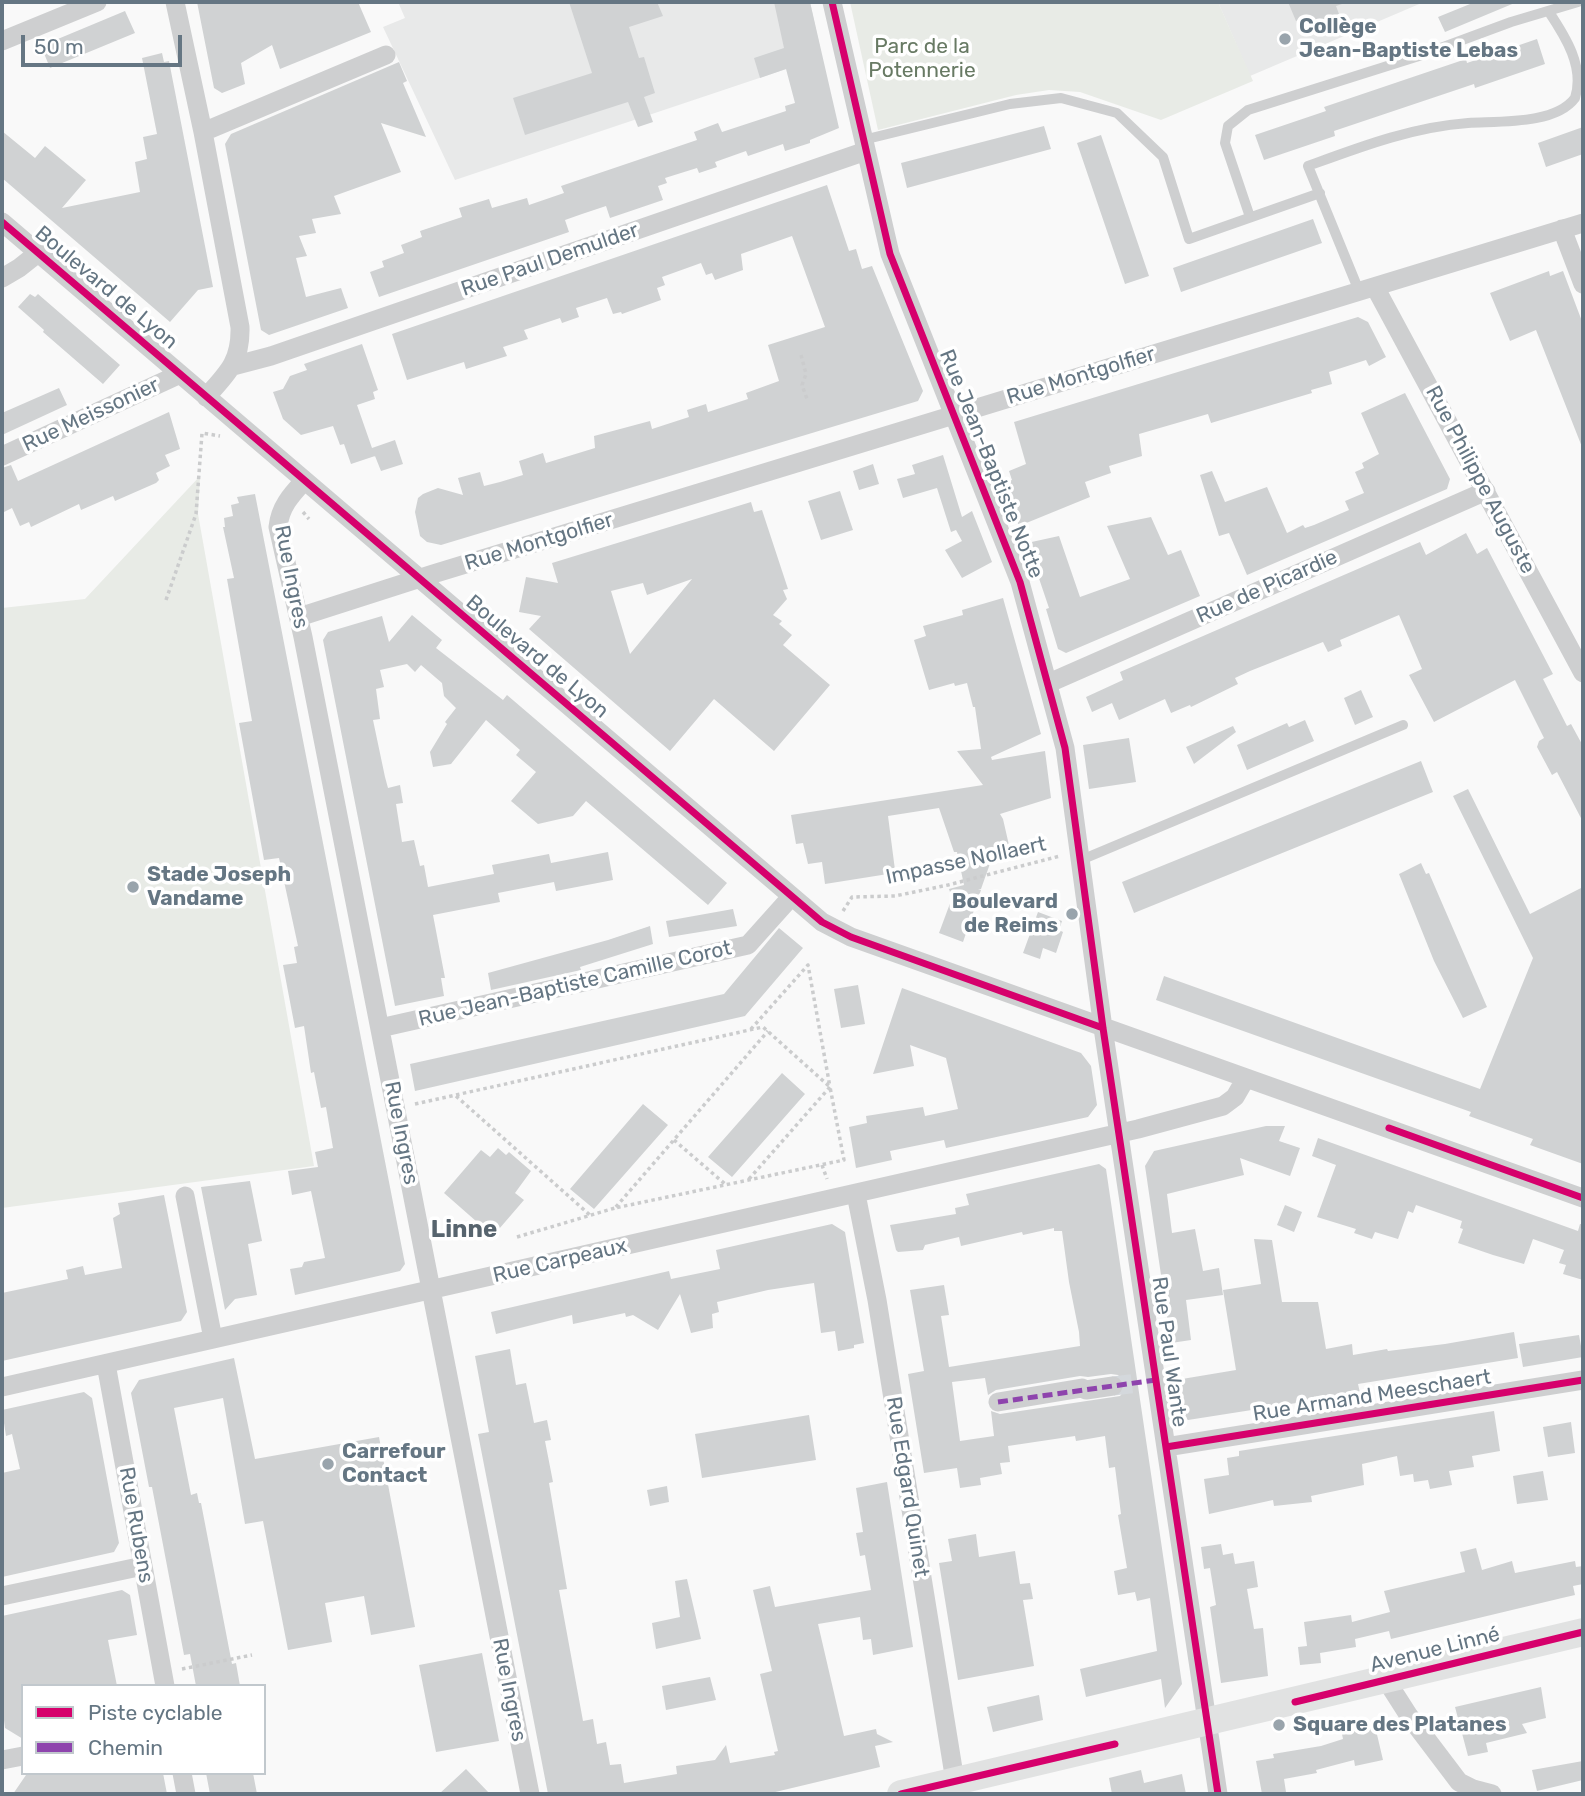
<!DOCTYPE html>
<html>
<head>
<meta charset="utf-8">
<style>
  body { margin:0 }
  #map { position:relative; width:1585px; height:1796px; overflow:hidden; background:#f9f9f9; font-family:Rubik,sans-serif }
  canvas { display:block }
  .frame { position:absolute; inset:0; border:4px solid #657683; pointer-events:none }
  .legend { position:absolute; left:21px; top:1684px; width:245px; height:91px; box-sizing:border-box; background:#fff; border:2px solid #c1c8cd; margin:0; padding:9px 12px; list-style:none; font-size:21px; color:#657683 }
  .legend li { display:flex; align-items:center; gap:14px; height:35px }
  .legend b { width:35px; border:2px solid #c1c8cd }
  .scale { position:absolute; left:21px; top:35px; width:161px; height:32px; box-sizing:border-box; border:4px solid #657683; border-top:0; padding-left:9px; font-size:21px; line-height:24px; white-space:nowrap; color:#657683; -webkit-text-stroke:5px #fff; paint-order:stroke }
</style>
</head>
<body>
<div id="map">
<canvas width="1585" height="1796"></canvas>
<div class="frame"></div>
<ul class="legend">
<li><b style="height:9px;background:#d6006c"></b>Piste cyclable</li>
<li><b style="height:9px;background:#8e44ad"></b>Chemin</li>
</ul>
<div class="scale">50 m</div>
</div>
<script>
const context = document.querySelector('canvas').getContext('2d');
context.lineJoin = 'round';
function fill(path, color) { context.fillStyle = color; context.fill(path, 'evenodd'); }
function strokePath(path, color, width, dash) { context.strokeStyle = color; context.lineWidth = width; context.lineCap = dash ? 'butt' : 'round'; context.setLineDash(dash || []); context.stroke(path); }
function label(font, color, halo, rows, align = 'center') {
  context.font = font + ' Rubik,sans-serif'; context.lineWidth = 7; context.setLineDash([]); context.textBaseline = 'middle'; context.strokeStyle = halo; context.fillStyle = color; for (const [text, x, y, turn = 0] of rows) {
    context.save(); context.translate(x, y); context.rotate((+turn || 0) * Math.PI / 180); context.textAlign = isNaN(turn) ? turn : align; if (halo) context.strokeText(text, 0, 0); context.fillText(text, 0, 0); context.restore();
  }
}
fill(new Path2D(`
  M398 2H810L822 57 455 180 383 27 405 18Z
  M1218 2H1424L1250 76Z`), '#e8e9e9');
fill(new Path2D(`
  M850 2H1218L1253 81 1161 120 1080 92 1049 90 1016 95 878 130Z
  M200 476 198 514 314 1166 2 1208V608L85 599Z`), '#e8ebe6');
fill(new Path2D(`
  M197 2H358L371 32 280 69 272 45 241 63 245 84 222 93 214 88Z
  M569 2H657L663 16 629 27 639 58 644 57 655 93 644 97 653 122 638 127 628 102 525 135 513 98 592 73Z
  M774 2H810L839 128 810 140V143L785 151 783 144 748 156 746 151 715 162 717 167 699 173 697 168 665 178 667 183 658 186 663 200 610 218 606 206 582 214 565 220 569 232 379 297 370 272 384 267 382 261 404 253 401 245 422 237 420 231 462 217 459 208 489 199 492 208 527 198 529 205 564 193 561 186 697 140 694 132 718 123 722 132 786 111 785 106 795 103 786 69 760 78 754 58 784 48Z
  M1288 2H1342V4L1336 6 1339 14 1305 30 1300 19 1296 21Z
  M1475 2H1517L1445 32 1438 17Z
  M125 11 135 33 50 68 41 46Z
  M1537 39 1545 64 1475 88 1474 84 1334 131 1335 136 1264 160 1255 135 1326 111 1324 107 1466 59 1467 63Z
  M162 53 164 62 169 61 213 287 198 290 170 322 2 178V131L35 158 45 146 86 180 62 208 140 192 135 162 147 159 143 137 157 134 142 58Z
  M399 62 407 81 403 83 426 137 381 123 401 172 334 196 341 214 312 219 316 233 299 236 307 256 296 258 306 297 341 288 348 308 269 335 261 330 225 144 231 134Z
  M1044 126 1051 149 907 188 901 163Z
  M1583 127V154L1546 167 1538 143Z
  M1101 135 1149 276 1125 284 1077 143Z
  M827 185 849 251 856 249 862 269 872 266 923 391 918 401 441 545 427 542 420 536 415 512 418 498 423 494 438 488 463 495 458 478 480 472 484 486 500 482 523 475 519 461 543 453 546 463 595 448 594 436 650 421 652 429 689 417 687 410 706 404 708 412 748 399 746 393 779 381 768 345 825 327 792 236 741 254 743 270 715 280 712 273 706 275 701 263 662 277 665 285 657 288 661 300 622 314 621 312 613 314 607 298 576 308 579 317 562 323 560 318 524 330 528 339 503 347 507 356 466 369 464 362 407 380 392 334Z
  M1313 219 1322 243 1181 292 1173 268Z
  M1549 271 1550 276 1563 271 1583 324 1582 447 1536 330 1510 341 1490 293Z
  M30 294 35 297 38 294 120 365 103 384 43 332 44 330 18 307Z
  M1358 317 1368 322 1386 357 1369 366 1366 360 1329 372 1332 384 1311 390 1312 393 1211 423 1208 414 1139 434 1142 456 1109 466 1111 473 1085 482 1090 497 1019 526 1002 484 1012 480 1009 471 1026 464 1014 422Z
  M362 344 378 390 373 392 375 399 357 405 372 448 395 440 403 464 381 471 373 451 375 456 351 464 344 444 340 445 333 426 301 435 283 419 273 392 283 389 290 376 307 370 304 364Z
  M59 388 67 405 2 435V413Z
  M1405 393 1450 479 1447 489 1247 575 1229 533 1219 536 1200 475 1212 471 1225 502 1267 487 1287 533 1303 525 1305 528 1314 525 1349 510 1345 501 1364 493 1355 472 1364 468 1362 463 1379 454 1361 413Z
  M169 412 180 449 165 455 170 466 156 473 159 480 156 483 115 501 113 496 81 510 79 504 31 527 29 522 20 526 12 508 2 513V468L11 465 18 481Z
  M943 455 962 517 972 511 992 562 962 578 945 550 962 541 956 530 951 532 937 488 903 498 897 479 915 474 912 465Z
  M873 464 879 484 859 490 853 471Z
  M840 491 853 530 821 540 808 501Z
  M255 494 405 1264 400 1271 295 1295 290 1269 302 1267 304 1262 325 1258 311 1191 292 1195 288 1171 318 1167 315 1152 333 1148 326 1107 321 1108 314 1072 311 1073 304 1026 295 1028 283 965 297 963 294 947 298 946 279 858 264 860 239 723 252 721 227 579 234 578 223 527H225L224 518 233 516 231 505 239 503 237 497Z
  M751 502 754 512 762 510 788 589 783 590 787 599 773 615 782 621 779 624 792 635 783 645 830 685 774 751 714 699 670 751 529 629 541 616 519 612 526 577 558 583 552 563ZM692 579 630 654 611 591 643 583 647 595Z
  M1151 517 1168 555 1181 550 1200 596 1066 653 1058 649 1046 609 1049 608 1027 543 1059 536 1080 597 1130 579 1107 526Z
  M1466 533 1477 554 1487 548 1553 674 1543 679 1567 726 1571 724 1583 746V822L1557 772 1552 775 1537 747 1539 741 1544 738 1515 680 1434 722 1409 675 1422 669 1399 615 1340 640 1342 646 1328 652 1323 642 1250 671 1235 678 1238 684 1191 707 1190 705 1171 713 1165 699 1119 720 1112 703 1092 712 1086 697 1123 680 1120 672 1420 542 1426 555Z
  M1003 598 1041 734 991 757 992 760 1045 751 1051 798 1000 814 1003 819 1011 854 992 858 981 889 978 890H981L963 942 939 933 952 898 949 889 964 885 957 852H954L939 808 888 816 895 870 888 871V874L825 884 822 862 808 864 803 843 796 844 791 815 983 785 957 751 981 749 975 707H973L967 683 955 686 954 683 929 690 914 640 926 636 923 626 963 615 962 610Z
  M412 615 442 640 436 648 503 700 507 695 727 883 708 905 586 801 573 816 538 824 511 801 536 772 516 755 520 750 486 720 451 764 433 767 430 752 447 724 445 722 456 708 444 696 442 683 421 665 415 672 407 664 380 670 384 687 376 689 380 719 373 720 385 777 388 788 400 785 403 803 396 804 402 842 414 840 420 866 424 865 428 887 494 874 492 865 549 854 551 863 608 852 613 880 556 891 554 882 498 893 500 902 433 915 445 978H441L444 996 395 1006 323 640 328 632 382 616 389 642Z
  M1361 690 1373 717 1355 725 1344 698Z
  M1305 720 1314 741 1247 770 1237 745 1287 723 1289 727Z
  M1233 726 1236 732 1194 764 1186 747Z
  M1129 738 1136 782 1089 789 1083 745Z
  M1421 761 1433 792 1134 913 1122 882Z
  M1468 789 1530 914 1583 887V1164L1530 1145 1533 1139 1469 1116 1471 1112 1156 1000 1164 976 1480 1089 1533 958 1453 796Z
  M1421 863 1426 874 1429 873 1487 1007 1463 1018 1434 961 1399 874Z
  M733 909 737 926 669 937 666 921Z
  M1038 912 1062 921 1059 930 1063 932 1056 953 1043 948 1040 959 1023 953Z
  M650 926 653 944 580 967 581 970 491 990 488 973 608 940Z
  M779 928 803 948 745 1016 415 1091 410 1064 724 994Z
  M858 985 865 1024 841 1028 834 989Z
  M902 988 1081 1053 1091 1066 1097 1105 1088 1117 946 1148 944 1140 890 1151 892 1160 856 1168 849 1127 867 1123 866 1116 923 1107 925 1116 958 1109 946 1058 910 1045 914 1066 873 1074Z
  M782 1073 805 1094 732 1177 708 1157Z
  M643 1104 668 1125 594 1209 570 1189Z
  M1266 1126H1285L1279 1141 1300 1148 1290 1176 1240 1158 1244 1175 1167 1194 1172 1233 1195 1229 1203 1271 1219 1268 1223 1295 1186 1300 1191 1340 1171 1343 1145 1166 1154 1151Z
  M1318 1138 1578 1231 1580 1224H1583V1280L1563 1274 1566 1265 1559 1263 1564 1250 1533 1239 1524 1264 1493 1255 1458 1243 1463 1229 1460 1228 1462 1221 1416 1205 1413 1213 1408 1211 1398 1239 1375 1232 1372 1239 1354 1233 1356 1229 1317 1217 1336 1165 1312 1156Z
  M498 1148 506 1155 509 1152 531 1171 515 1193 524 1200 493 1236 444 1193 481 1150 490 1157Z
  M1099 1164 1106 1169 1182 1684 1165 1708 1161 1679 1086 1697 1080 1669 1157 1651 1150 1598 1137 1601 1135 1592 1118 1595 1114 1571 1127 1568 1118 1515 1121 1514 1115 1467 1109 1468 1105 1436 1076 1441 1075 1436 1008 1446 1010 1462 1000 1463 1002 1474 980 1478 981 1485 960 1488 957 1468 924 1473 908 1374 924 1371 910 1290 944 1285 949 1315 941 1316 949 1367 1080 1346 1079 1332 1069 1282 1062 1231H1054V1228L1023 1235 1022 1232 961 1246 959 1237 925 1245 923 1250 898 1252 896 1250 890 1225 956 1214 955 1208 969 1205 966 1194ZM1111 1374 1118 1375 1125 1384 1124 1391 1120 1396 1000 1414 991 1411 994 1436 960 1441 952 1382 985 1378 988 1395 996 1390 1080 1376 1088 1377Z
  M250 1181 262 1241 248 1244 257 1295 235 1299 225 1310 201 1187Z
  M164 1195 187 1312 181 1321 2 1361V1293L68 1279 66 1270 83 1266 85 1275 122 1268 113 1218 120 1214 118 1203Z
  M1285 1205 1302 1212 1294 1232 1277 1225Z
  M832 1224 845 1232 864 1343 854 1345V1348L838 1351 835 1331 821 1333 814 1283 768 1290 717 1302 719 1312 712 1314 713 1328 691 1333 680 1294 658 1330 633 1315 626 1317 625 1313 573 1324 572 1315 496 1334 491 1312 669 1271 671 1279 720 1269 716 1250Z
  M1254 1239 1272 1240 1282 1302H1318L1326 1349 1352 1344 1353 1355 1387 1349 1388 1351 1445 1344 1514 1332 1518 1358 1358 1384 1360 1393 1188 1420 1181 1415 1176 1380 1236 1370 1223 1290 1261 1284Z
  M1579 1335 1583 1357 1523 1367 1519 1344Z
  M510 1349 516 1385 526 1383 534 1423 547 1420 551 1440 545 1441 553 1482 549 1483 567 1589 559 1590 583 1721 593 1719 597 1744 606 1742 610 1765 621 1764 624 1783 677 1774 676 1766 715 1760 726 1745 730 1763 775 1755 774 1752 778 1751 760 1674 772 1671 753 1590 770 1586 775 1607 871 1590 865 1555 860 1556 856 1533 863 1532 856 1488 887 1482 913 1647 873 1655 871 1639 863 1640 860 1617 818 1624 844 1736 876 1729 877 1734 893 1742 875 1746 880 1767 767 1794H548L478 1434 489 1432 475 1356Z
  M234 1358 255 1459 379 1437 415 1627 371 1635 364 1596 325 1603 332 1642 288 1650 263 1521 245 1524 223 1398 174 1408 191 1495 197 1493 199 1503H201L232 1664 236 1663 240 1686H196L190 1654 184 1655 152 1487H149L131 1393 139 1380Z
  M84 1392 92 1398 119 1543 114 1552 2 1577V1473L20 1469 12 1434 6 1436 2 1410Z
  M1494 1411 1500 1451 1472 1456 1474 1467 1449 1471 1452 1485 1430 1489 1428 1480 1414 1482 1413 1474 1400 1476 1397 1456 1362 1464 1364 1485 1311 1496 1312 1502 1274 1506 1273 1500 1209 1514 1204 1479 1229 1475 1227 1458 1239 1456V1451Z
  M809 1415 816 1460 702 1478 695 1434Z
  M1571 1422 1575 1453 1548 1457 1543 1427Z
  M1543 1471 1548 1500 1517 1504 1513 1476Z
  M667 1486 669 1502 650 1506 647 1490Z
  M976 1534 979 1557 1015 1551 1020 1584 1030 1583 1033 1599 1023 1600 1034 1666 958 1680 939 1563 952 1561 948 1539Z
  M1221 1544 1223 1555 1233 1553 1235 1564 1254 1561 1258 1587 1247 1589 1254 1629 1263 1628 1268 1676 1221 1683 1210 1607 1216 1605 1210 1568 1204 1569 1201 1547Z
  M1476 1548 1482 1570 1512 1561 1515 1573 1575 1561 1576 1567 1583 1566V1584L1573 1586 1575 1595 1562 1598 1391 1639 1389 1631 1355 1639 1356 1647 1320 1653 1321 1663 1300 1665 1298 1647 1307 1646 1304 1622 1351 1615 1352 1622 1390 1612 1384 1591 1465 1572 1460 1552Z
  M687 1579 701 1639 656 1649 652 1623 680 1617 675 1581Z
  M122 1590 130 1595 137 1635 108 1640 117 1686H23V1739L5 1728 2 1706V1616Z
  M482 1653 499 1741 436 1752 419 1665Z
  M710 1677 716 1700 666 1710 662 1686Z
  M1541 1687 1546 1718 1522 1724 1527 1733 1486 1743 1488 1752 1468 1756 1455 1707Z
  M1039 1695 1043 1720 993 1732 987 1707Z
  M1375 1726 1383 1760 1355 1766 1354 1760 1316 1770 1317 1773 1284 1779 1286 1792 1262 1794 1256 1761 1274 1758 1273 1754 1321 1746 1343 1739 1342 1734Z
  M1583 1761V1780L1537 1791 1532 1770Z
  M466 1769 490 1794H439Z
  M1141 1770 1144 1783 1182 1774 1186 1794H1112L1109 1778Z
  M34 1773H163L167 1794H13L26 1775Z
  M206 1773H253L257 1794H210Z`), '#d0d2d3');
strokePath(new Path2D(`
  M1113 1386 1138 1383`), '#d4d8dc', 19, [19, 10]);
strokePath(new Path2D(`
  M801 355 806 374 802 385 807 399
  M303 512 309 519
  M166 600 196 514 202 433 220 436
  M843 911 852 897 895 896 948 885 1060 856
  M456 1096 591 1216
  M415 1104 763 1027 830 1087 844 1160 615 1208 768 1031
  M674 1140 725 1184
  M822 1165 827 1179
  M749 1179 830 1087 808 965 751 1029
  M517 1237 615 1208
  M182 1669 252 1655`), '#cbcccd', 3.5, [3.5, 3.5]);
strokePath(new Path2D(`
  M863 140 1010 104 1061 98 1117 113 1163 157 1189 239 1320 193
  M1250 217 1225 143 1228 126 1248 110 1419 56 1511 22 1578 2
  M1359 291 1308 166C1360 147 1412 127 1468 123 1498 121 1555 125 1575 98 1585 67 1565 36 1549 12
  M1081 860 1403 725`), '#cecfd0', 10);
strokePath(new Path2D(`
  M175 2 203 132 240 327C241 361 228 373 206 397
  M832 2 890 254 1020 582 1065 748 1103 1028 1218 1794
  M2 41 97 2
  M203 132 386 55
  M2 222 822 922 851 937 1583 1198
  M1562 229 1583 284
  M2 278 19 268 38 253
  M1375 287 1583 673
  M233 366 271 356 866 151
  M2 456 180 374
  M304 481C291 495 280 507 278 527L303 637 530 1794
  M299 617 433 574 1583 223
  M1049 683 1486 491
  M380 1028 748 945 791 897
  M856 1194 877 1300 955 1781
  M185 1196 213 1339
  M106 1364 165 1686
  M2 1387 1138 1129 1223 1106 1235 1097 1246 1078
  M998 1402 1082 1388 1086 1390 1113 1386
  M1166 1447 1583 1380
  M2 1596 143 1566
  M1386 1680 1409 1716 1459 1782 1473 1789 1492 1794
  M2 1760 23 1756
  M182 1773 186 1794`), '#cecfd0', 19);
strokePath(new Path2D(`
  M901 1794 1583 1632`), '#e1e2e2', 28);
strokePath(new Path2D(`
  M998 1402 1156 1380`), '#8e44ad', 5, [10, 5]);
strokePath(new Path2D(`
  M832 2 890 254 1020 582 1065 748 1103 1028 1218 1794
  M2 222 822 922 851 937 1103 1028
  M1389 1128 1583 1198
  M1166 1447 1583 1380
  M1295 1702 1583 1632
  M901 1794 1115 1744`), '#d6006c', 7);
for (const [x, y, r, color] of [
  [1285,39,7,"#99a4ac"],
  [133,887,7,"#99a4ac"],
  [1072,914,7,"#99a4ac"],
  [328,1464,7,"#99a4ac"],
  [1279,1725,7,"#99a4ac"]
]) { const dot = new Path2D(); dot.arc(x, y, r, 0, 2 * Math.PI); context.fillStyle = color; context.fill(dot); strokePath(dot, '#fff', 2.5); }
label('bold 21px', '#657683', '#fff', [
  ["Collège",1299,27],
  ["Jean-Baptiste Lebas",1299,51],
  ["Stade Joseph",147,875],
  ["Vandame",147,899],
  ["Boulevard",1058,902,"right"],
  ["de Reims",1058,926,"right"],
  ["Carrefour",342,1452],
  ["Contact",342,1476],
  ["Square des Platanes",1293,1725]
], 'left');
label('21px', '#687a64', '#fff', [
  ["Parc de la",922,47],
  ["Potennerie",922,71]
]);
label('21px', '#657683', '#fff', [
  ["Rue Paul Demulder",550,260,-19],
  ["Boulevard de Lyon",106,288,40],
  ["Rue Montgolfier",1081,376,-17],
  ["Rue Meissonier",91,415,-25],
  ["Rue Jean-Baptiste Notte",991,464,68],
  ["Rue Philippe Auguste",1480,480,62],
  ["Rue Montgolfier",539,542,-17],
  ["Rue Ingres",291,577,79],
  ["Rue de Picardie",1267,587,-24],
  ["Boulevard de Lyon",537,657,40],
  ["Impasse Nollaert",966,861,-12],
  ["Rue Jean-Baptiste Camille Corot",575,984,-13],
  ["Rue Ingres",401,1133,79],
  ["Rue Carpeaux",560,1261,-13],
  ["Rue Paul Wante",1169,1352,82],
  ["Rue Armand Meeschaert",1372,1396,-9],
  ["Rue Edgard Quinet",907,1487,81],
  ["Rue Rubens",136,1525,80],
  ["Avenue Linné",1435,1650,-14],
  ["Rue Ingres",509,1690,79]
]);
label('bold 24px', '#57646e', '#fff', [
  ["Linne",464,1230]
]);
</script>
</body>
</html>
